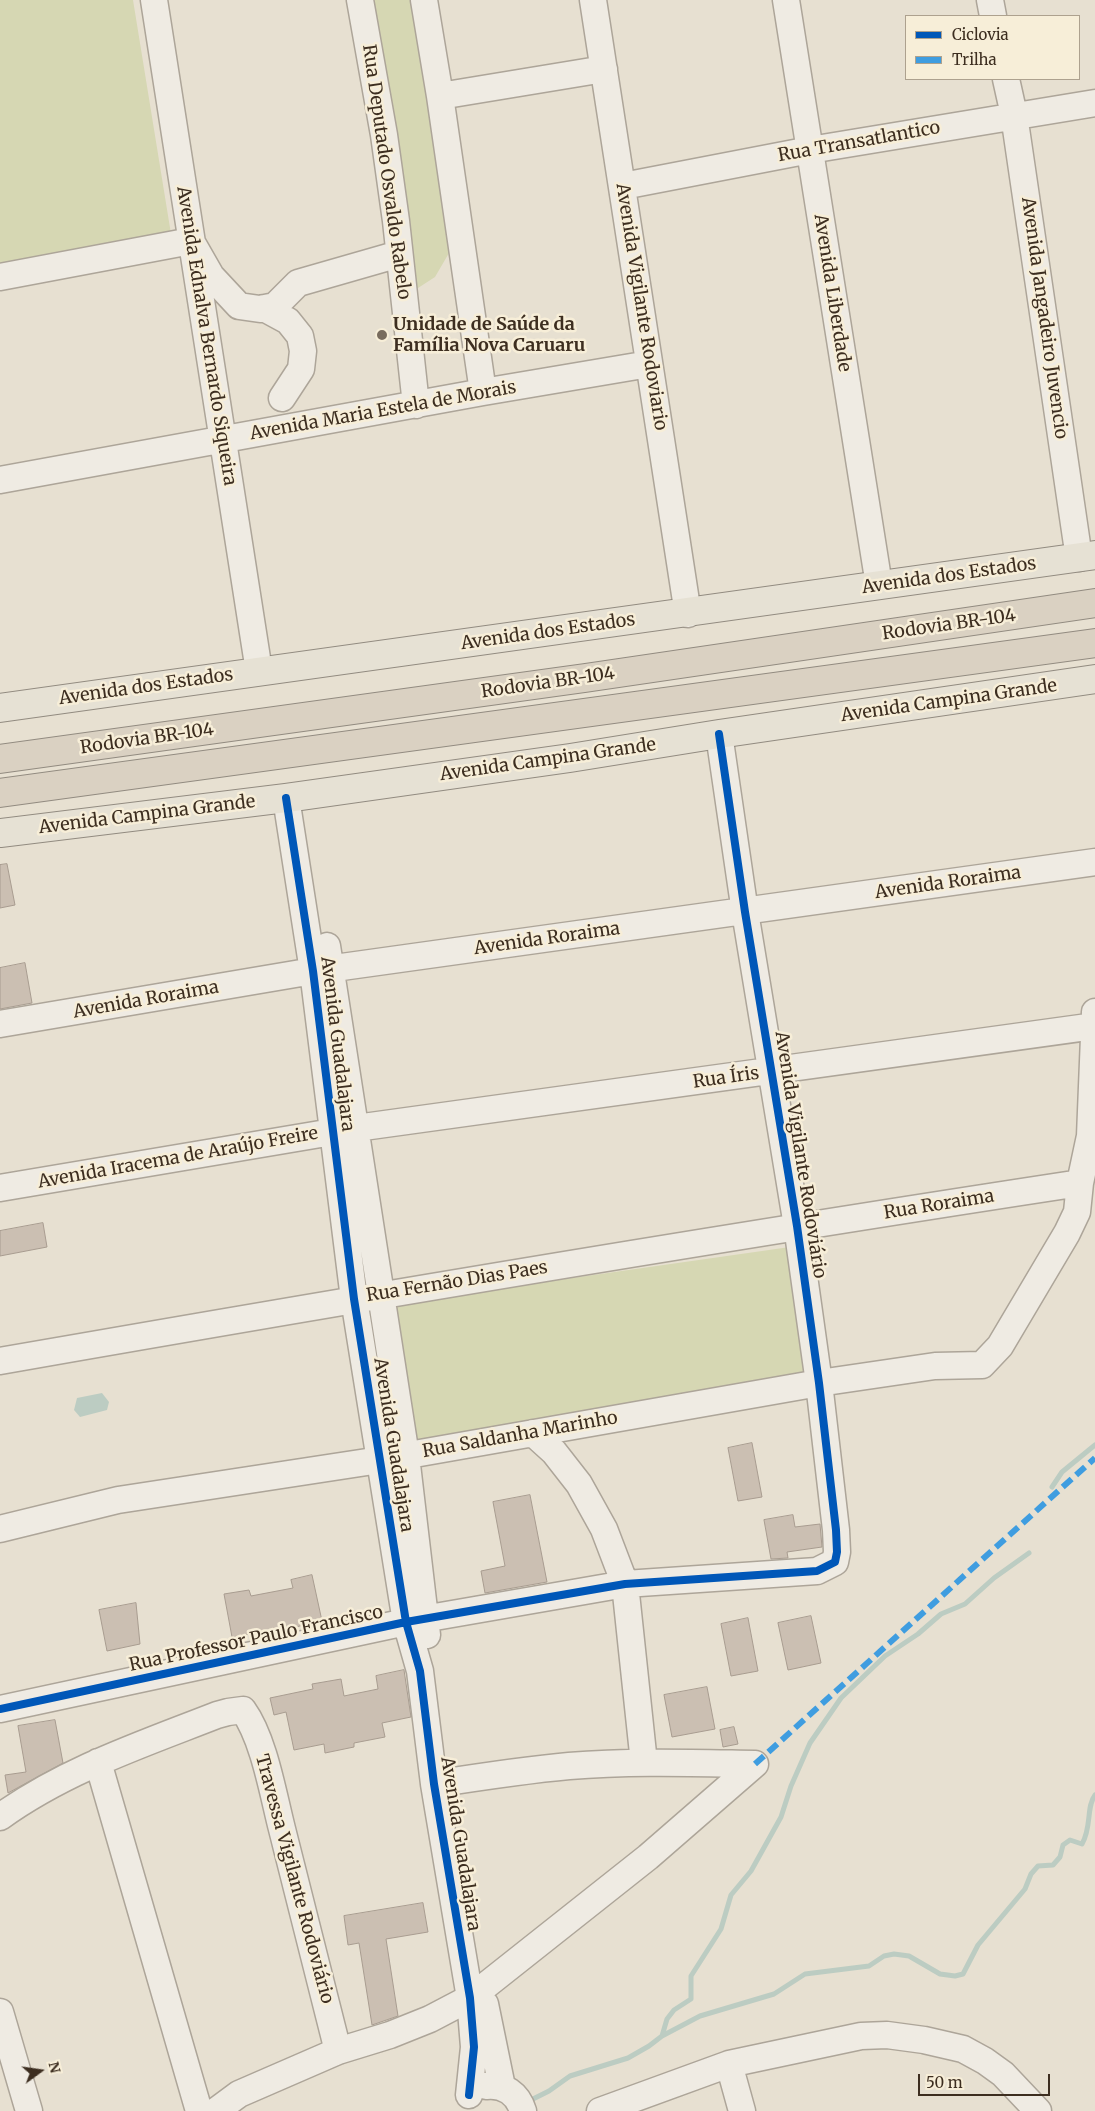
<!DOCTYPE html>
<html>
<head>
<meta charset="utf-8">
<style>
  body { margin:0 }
  #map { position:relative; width:1095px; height:2111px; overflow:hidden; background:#e7e0d1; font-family:Merriweather,serif }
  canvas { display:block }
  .legend { position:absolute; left:905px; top:15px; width:175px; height:65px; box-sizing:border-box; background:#f7eed8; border:1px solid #ada18e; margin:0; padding:6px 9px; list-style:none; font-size:15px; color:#3d2e20 }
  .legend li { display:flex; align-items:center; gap:10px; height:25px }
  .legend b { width:25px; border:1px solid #ada18e }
  .north { position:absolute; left:15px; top:2046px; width:50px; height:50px; -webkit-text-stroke:4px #f7eed8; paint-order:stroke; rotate:76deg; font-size:14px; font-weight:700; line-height:20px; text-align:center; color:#3d2e20 }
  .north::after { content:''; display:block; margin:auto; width:18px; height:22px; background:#3d2e20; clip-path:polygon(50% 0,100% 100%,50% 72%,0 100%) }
  .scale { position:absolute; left:918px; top:2074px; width:132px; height:22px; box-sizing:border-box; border:2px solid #3d2e20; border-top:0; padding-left:6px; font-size:15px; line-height:18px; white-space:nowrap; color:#3d2e20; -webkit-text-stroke:4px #f7eed8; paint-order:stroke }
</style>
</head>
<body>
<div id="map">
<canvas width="1095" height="2111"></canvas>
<ul class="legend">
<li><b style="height:6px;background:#0057b8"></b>Ciclovia</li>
<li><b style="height:6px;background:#3f9de0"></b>Trilha</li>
</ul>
<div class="north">N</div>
<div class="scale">50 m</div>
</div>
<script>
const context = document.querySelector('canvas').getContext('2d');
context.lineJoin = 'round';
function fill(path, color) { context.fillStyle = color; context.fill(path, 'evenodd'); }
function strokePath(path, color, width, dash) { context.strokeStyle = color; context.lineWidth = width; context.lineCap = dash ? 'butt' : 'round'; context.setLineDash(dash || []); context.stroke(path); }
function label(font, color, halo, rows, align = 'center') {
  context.font = font + ' Merriweather,serif'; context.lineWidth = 5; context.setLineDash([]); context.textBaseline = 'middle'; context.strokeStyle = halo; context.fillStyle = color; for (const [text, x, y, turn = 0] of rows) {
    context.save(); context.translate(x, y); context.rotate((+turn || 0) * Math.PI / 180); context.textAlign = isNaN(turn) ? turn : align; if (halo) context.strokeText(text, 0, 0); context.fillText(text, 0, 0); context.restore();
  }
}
fill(new Path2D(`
  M0 0H133L171 234 0 265Z
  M366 0H416L456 241 435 277 418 288 407 286Z
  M797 1246 814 1388 412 1442 390 1304Z`), '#d6d7b3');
fill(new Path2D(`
  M102 1393 109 1402 107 1410 80 1417 74 1410 77 1398Z`), '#bcccc2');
strokePath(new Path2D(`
  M1052 1487 1062 1472 1095 1445
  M662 2036 700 2016 774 1994 805 1974 869 1966 884 1956 894 1954 909 1956 940 1974 955 1976 963 1974 978 1945 1025 1889 1031 1874 1038 1866 1053 1865 1060 1857 1063 1845 1070 1840 1082 1844C1092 1827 1086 1807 1095 1795
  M527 2102 549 2091 570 2076 628 2058 649 2046 662 2036 667 2019 674 2010 691 1999V1976L721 1929 731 1895 751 1871 781 1817 791 1786 810 1743 841 1698 885 1656 918 1634 941 1614 965 1604 994 1578 1029 1553`), '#bcccc2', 5);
const building = new Path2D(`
  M7 864 15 905 0 908V865Z
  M25 963 32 1003 0 1009V968Z
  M43 1223 47 1247 0 1256V1231Z
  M752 1443 762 1497 738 1501 728 1448Z
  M530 1495 547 1582 485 1593 481 1571 505 1566 493 1502Z
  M793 1515 795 1527 820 1524 822 1547 787 1552 788 1558 771 1559 764 1520Z
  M312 1575 322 1621 291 1628 292 1631 262 1637 261 1632 232 1637 224 1594 249 1590 251 1596 293 1588 291 1580Z
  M136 1603 140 1644 107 1651 99 1610Z
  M811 1616 821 1663 788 1670 778 1623Z
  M748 1618 758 1671 731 1676 721 1624Z
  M404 1670 411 1717 382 1723 385 1737 354 1743V1747L325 1753 324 1744 294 1750 286 1712 274 1715 270 1698 313 1689 312 1684 341 1679 344 1696 378 1689 376 1676Z
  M707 1687 715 1729 672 1737 664 1695Z
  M55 1720 63 1763 8 1793 5 1775 26 1772 18 1726Z
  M734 1727 738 1744 723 1747 720 1730Z
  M423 1903 428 1932 386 1939 398 2016 372 2025 359 1943 348 1945 344 1916Z`);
fill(building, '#cbbfb2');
strokePath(building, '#a89c90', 1);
const minor = new Path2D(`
  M154 0 259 671
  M360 0 384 135 396 221 416 405
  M424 0 440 96 483 392
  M593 0 688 614
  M786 0 879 585
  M990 0 993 16
  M1006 79 1014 115 1079 558
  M440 96 604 69
  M623 186 810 150 1095 103
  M0 277 191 241 211 276 239 306 260 309 275 306 298 283 399 254
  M264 308 288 321 300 336 303 351 301 369 282 398
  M0 480 483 392 649 364
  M286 798 313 971 354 1299 406 1622 420 1671 434 1784 470 1998 474 2047 469 2095
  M327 946 406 1456 427 1635
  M0 1024 313 971 1095 862
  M0 1188 356 1128 1095 1026
  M0 1361C360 1298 719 1238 1080 1183
  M533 1433 554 1452 579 1484 604 1529 625 1584 644 1763
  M0 1529 118 1500 380 1460 819 1383 935 1366 982 1365 1000 1346 1067 1233 1077 1212 1080 1183 1090 1136 1095 1012
  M0 1709 406 1622 625 1584 817 1571 835 1562 837 1552 836 1530 819 1383 797 1226 745 912 719 734
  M98 1762 199 2111
  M434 1784C479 1777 524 1770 569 1766 631 1761 693 1763 755 1764
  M0 1817C65 1770 143 1744 217 1715L228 1712 243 1710C264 1739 273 1794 282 1829 301 1903 320 1977 338 2051
  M485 2004 502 2087
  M0 2012 29 2111
  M729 2064 742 2111
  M486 2086C504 2084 518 2094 523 2111
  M216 2111 239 2094 338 2051 390 2035 430 2019 470 1998 648 1857 755 1764
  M600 2111 729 2064 861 2036 887 2035 924 2040 963 2049 985 2061 1003 2074 1038 2111`);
const major = new Path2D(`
  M0 708 1095 555
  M0 833 286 798 570 758 719 734 1095 679`);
const highway = new Path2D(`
  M0 759 585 678 1095 603
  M0 793 1095 643`);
strokePath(minor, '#ada599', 29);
strokePath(major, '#928b80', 30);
strokePath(highway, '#928b80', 30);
strokePath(minor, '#efebe3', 26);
strokePath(major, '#e6e1d4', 28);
strokePath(highway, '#dad1c2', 28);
strokePath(new Path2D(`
  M755 1764 1095 1458`), '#3f9de0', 6, [12, 6]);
strokePath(new Path2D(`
  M286 798 313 971 354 1299 406 1622 420 1671 434 1784 470 1998 474 2047 469 2095
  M0 1709 406 1622 625 1584 817 1571 835 1562 837 1552 836 1530 819 1383 797 1226 745 912 719 734`), '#0057b8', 8);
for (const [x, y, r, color] of [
  [382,335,6,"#786c5e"]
]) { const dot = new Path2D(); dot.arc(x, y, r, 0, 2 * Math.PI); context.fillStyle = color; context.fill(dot); strokePath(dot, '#f7eed8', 2); }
label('18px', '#3d2e20', '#f7eed8', [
  ["Rua Transatlantico",859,142,-10],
  ["Rua Deputado Osvaldo Rabelo",386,172,82],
  ["Avenida Liberdade",832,293,81],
  ["Avenida Vigilante Rodoviario",641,307,81],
  ["Avenida Jangadeiro Juvencio",1044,318,82],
  ["Avenida Ednalva Bernardo Siqueira",206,336,81],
  ["Avenida Maria Estela de Morais",383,411,-10],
  ["Avenida dos Estados",949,576,-8],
  ["Rodovia BR-104",949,625,-8],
  ["Avenida dos Estados",548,632,-8],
  ["Rodovia BR-104",548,683,-8],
  ["Avenida dos Estados",146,687,-8],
  ["Avenida Campina Grande",949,701,-8],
  ["Rodovia BR-104",147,739,-8],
  ["Avenida Campina Grande",548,760,-8],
  ["Avenida Campina Grande",147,815,-7],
  ["Avenida Roraima",948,883,-8],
  ["Avenida Roraima",547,939,-8],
  ["Avenida Roraima",146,1000,-10],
  ["Avenida Guadalajara",337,1044,83],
  ["Rua Íris",726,1078,-8],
  ["Avenida Vigilante Rodoviário",800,1155,81],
  ["Avenida Iracema de Araújo Freire",178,1158,-10],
  ["Rua Roraima",939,1205,-9],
  ["Rua Fernão Dias Paes",457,1282,-9],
  ["Rua Saldanha Marinho",520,1435,-10],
  ["Avenida Guadalajara",393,1445,81],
  ["Rua Professor Paulo Francisco",256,1639,-12],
  ["Avenida Guadalajara",460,1844,81],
  ["Travessa Vigilante Rodoviário",294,1879,75]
]);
label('bold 18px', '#3d2e20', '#f7eed8', [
  ["Unidade de Saúde da",393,325],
  ["Família Nova Caruaru",393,346]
], 'left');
</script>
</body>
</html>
